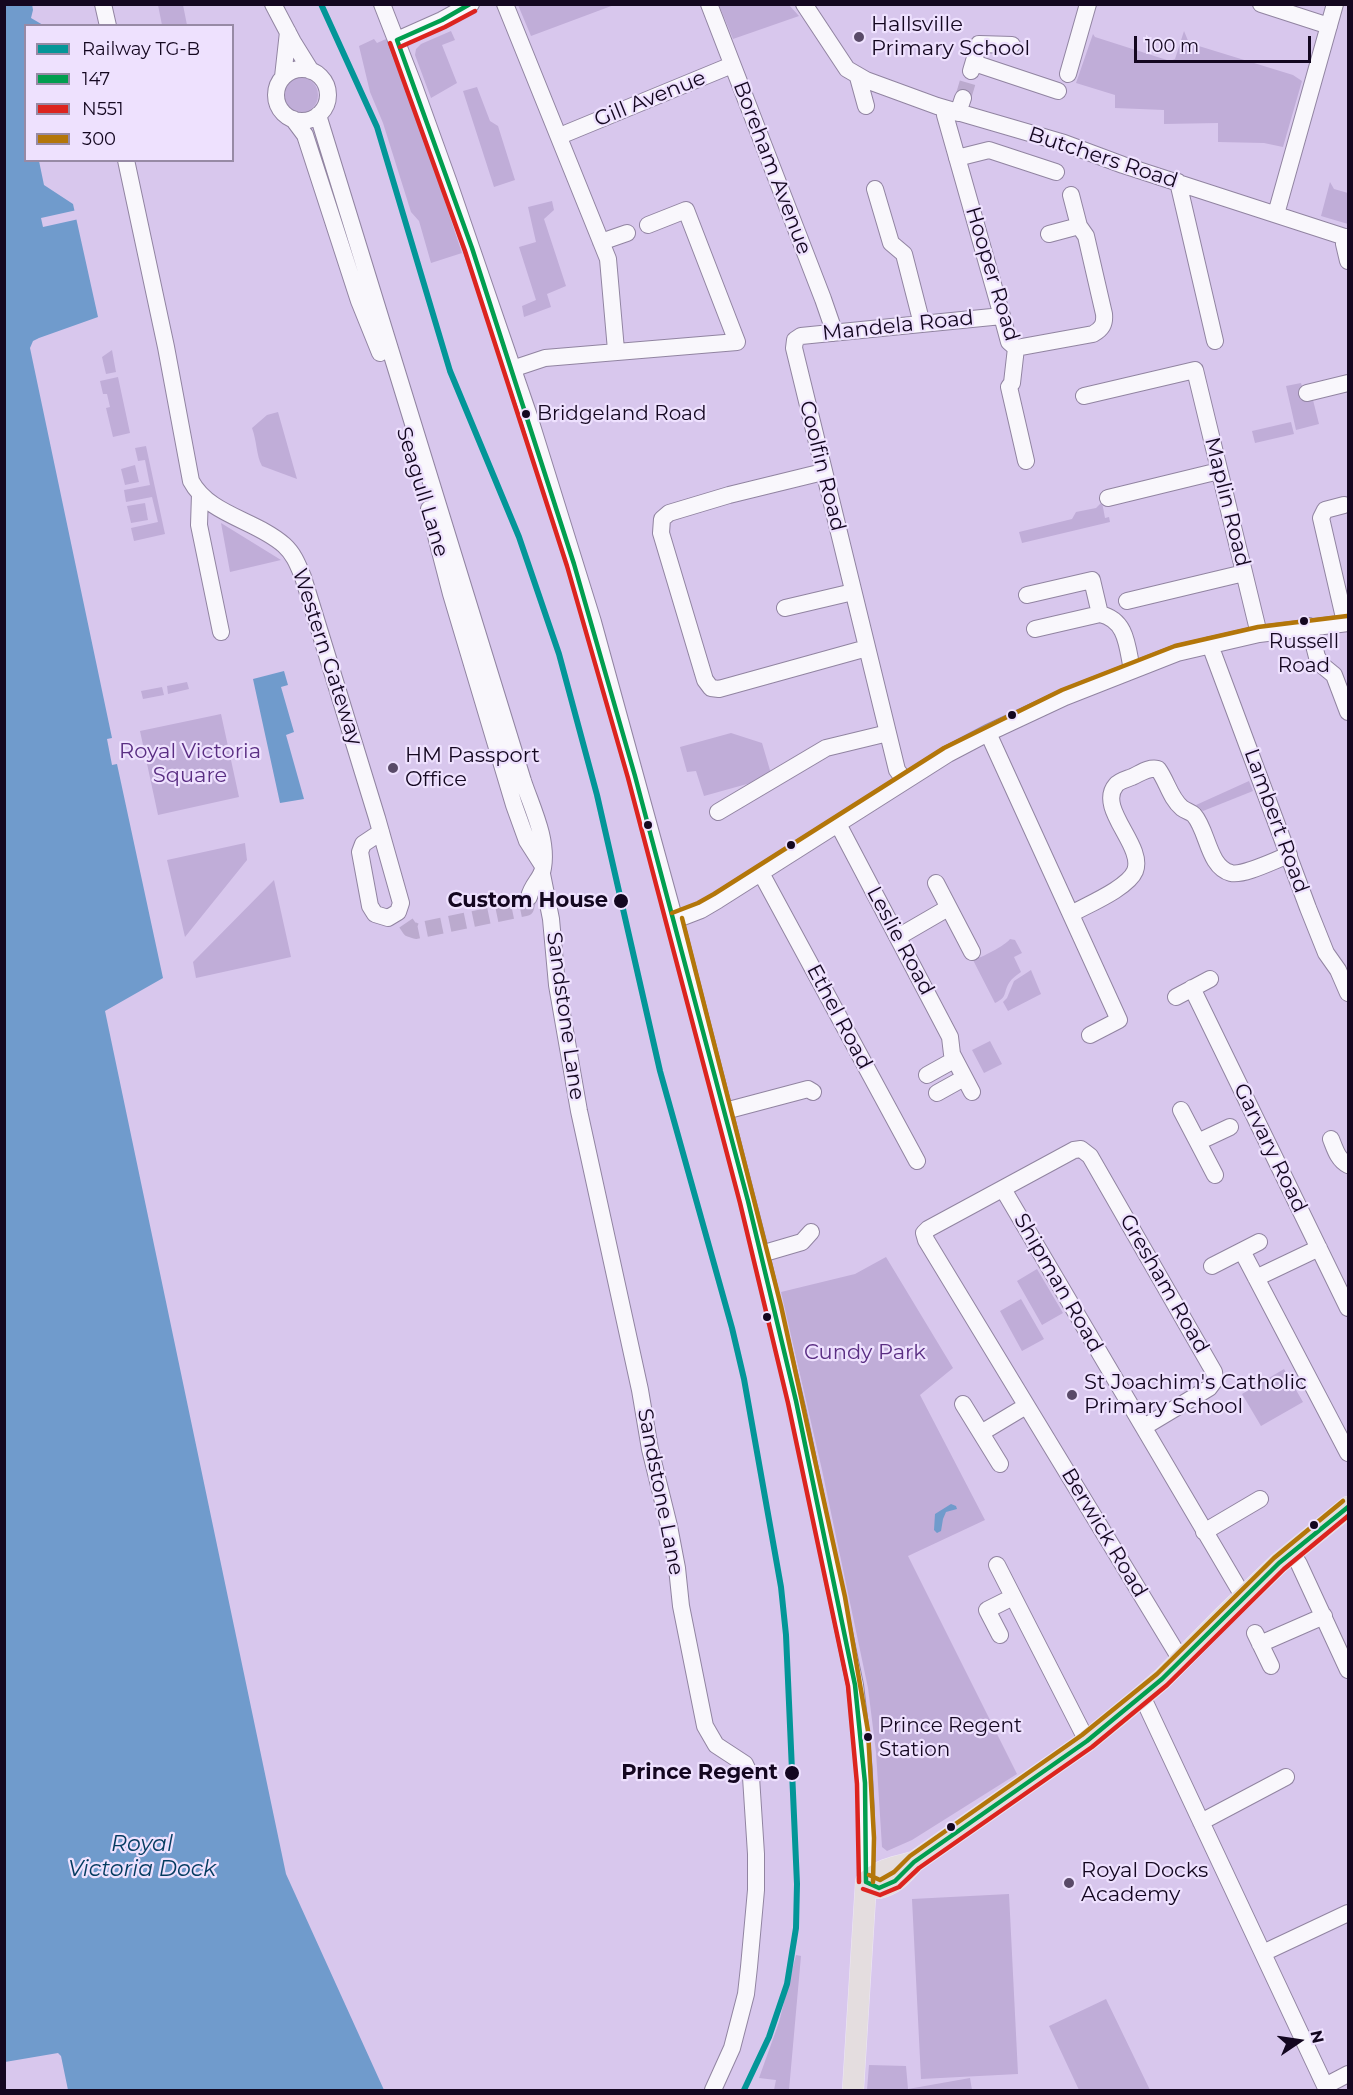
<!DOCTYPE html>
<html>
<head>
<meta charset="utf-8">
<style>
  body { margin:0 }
  #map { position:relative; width:1353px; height:2095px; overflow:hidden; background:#d8c7ed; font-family:Montserrat,sans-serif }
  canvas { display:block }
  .frame { position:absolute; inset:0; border:6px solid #140720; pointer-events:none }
  .legend { position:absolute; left:24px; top:24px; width:210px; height:138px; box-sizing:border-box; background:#eee1fe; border:2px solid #978aa5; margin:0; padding:8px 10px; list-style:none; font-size:18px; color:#140720 }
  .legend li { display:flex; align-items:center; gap:12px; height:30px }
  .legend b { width:30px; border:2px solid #978aa5 }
  .north { position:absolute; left:1269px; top:2011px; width:60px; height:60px; -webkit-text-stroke:4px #eee1fe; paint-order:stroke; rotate:77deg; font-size:16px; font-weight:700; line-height:24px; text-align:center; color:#140720 }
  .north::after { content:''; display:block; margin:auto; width:21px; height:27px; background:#140720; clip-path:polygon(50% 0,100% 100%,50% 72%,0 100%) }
  .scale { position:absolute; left:1134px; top:36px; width:177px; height:27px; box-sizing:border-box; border:3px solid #140720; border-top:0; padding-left:8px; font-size:18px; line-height:21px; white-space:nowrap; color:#140720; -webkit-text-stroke:4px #eee1fe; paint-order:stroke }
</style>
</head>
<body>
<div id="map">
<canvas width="1353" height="2095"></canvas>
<div class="frame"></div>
<ul class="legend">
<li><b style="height:8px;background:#039698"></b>Railway TG-B</li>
<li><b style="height:8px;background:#019e4f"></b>147</li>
<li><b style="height:8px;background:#dc241f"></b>N551</li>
<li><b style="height:8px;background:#b3760a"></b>300</li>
</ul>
<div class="north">N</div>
<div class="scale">100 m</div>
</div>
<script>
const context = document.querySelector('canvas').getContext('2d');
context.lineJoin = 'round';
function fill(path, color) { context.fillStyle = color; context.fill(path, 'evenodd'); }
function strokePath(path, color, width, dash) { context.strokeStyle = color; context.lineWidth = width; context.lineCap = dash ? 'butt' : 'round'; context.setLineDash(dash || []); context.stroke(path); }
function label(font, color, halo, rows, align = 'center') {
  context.font = font + ' Montserrat,sans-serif'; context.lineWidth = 4.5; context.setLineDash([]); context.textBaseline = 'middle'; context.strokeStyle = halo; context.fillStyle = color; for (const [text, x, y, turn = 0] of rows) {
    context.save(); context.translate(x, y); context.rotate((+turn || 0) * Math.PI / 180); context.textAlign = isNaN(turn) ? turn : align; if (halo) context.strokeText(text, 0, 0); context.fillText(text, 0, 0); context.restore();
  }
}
fill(new Path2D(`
  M158 5H183L187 25H162Z
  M518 5H614L531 36Z
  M719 5H789L799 16 733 39Z
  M451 31 455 40 442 45 457 83 431 98 415 55 416 49 421 44Z
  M1184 31 1189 43 1293 75 1302 81 1283 147 1264 143 1218 142V123L1164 124V110L1115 108V95L1076 83 1093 34 1095 37 1170 61 1175 59Z
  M374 39 377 43 386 39 417 118 462 253 431 263 419 221 411 212 383 123 370 92 359 46Z
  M282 95a18 18 0 1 1 36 0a18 18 0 1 1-36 0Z
  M477 87 490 121 498 126 515 180 494 187 463 91Z
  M1330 182 1334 189 1348 193V224L1321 216Z
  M552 201 554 210 544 219 566 286 547 294 551 307 524 317 522 306 536 300 519 247 536 242 528 207Z
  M112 350 116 372 106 374 102 357Z
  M118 377 130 433 113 437 106 408 110 407 107 394H103L100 381Z
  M1301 383 1306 401 1313 400 1319 424 1296 430 1286 386Z
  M278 412 297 479 262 466C256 455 257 441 252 428L267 415Z
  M1291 422 1294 434 1255 443 1252 431Z
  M146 446 165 534 134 541 131 528 158 522 152 497 126 502 124 490 150 485 145 460 138 461 135 448Z
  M135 465 139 482 125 485 121 469Z
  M1102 502 1105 518 1109 517 1110 522 1022 543 1019 532 1072 519 1076 512 1096 508Z
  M145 503 148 520 131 523 127 506Z
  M221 523 281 560 230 572Z
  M187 682 189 689 168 694 167 686Z
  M162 687 164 695 143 699 141 691Z
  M221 714 239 797 158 815 140 731Z
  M731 733 762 743 772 777 704 796 696 771 687 772 680 747Z
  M1249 781 1253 791 1203 811 1196 805Z
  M245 843 247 860 185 937 167 860Z
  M274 880 291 957 196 978 193 962Z
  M1010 939 1015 940 1022 953 1014 957 1021 972C1017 975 1012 978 1009 983 1003 993 1008 997 995 1003L973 960C981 958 1006 945 1010 939Z
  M1031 970 1041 994 1008 1011 1003 1002 1007 998 1014 981Z
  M990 1041 1002 1064 984 1073 972 1050Z
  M886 1257 953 1368 920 1395 985 1520 908 1556 1017 1774 912 1840 887 1851 882 1847 876 1752 868 1688 822 1470 781 1292 855 1274Z
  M1037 1269 1063 1313 1042 1325 1017 1281Z
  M1021 1299 1044 1339 1022 1351 1000 1311Z
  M1284 1369 1303 1402 1261 1426 1242 1394Z
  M1009 1894 1018 2074 921 2079 912 1899Z
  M796 1955 801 1956 789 2090H774L776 2080 759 2078 779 2022Z
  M1106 1999 1150 2090H1079L1049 2026Z
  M869 2065 906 2066 908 2089 970 2078 972 2090H867Z`), '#c0add8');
fill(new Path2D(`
  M32 4 33 10 31 18 43 25 26 26V160L39 161 44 185 73 204 98 317 39 338 33 341 30 348 112 738 107 739 112 765 117 764 163 978 105 1011 286 1874 384 2090H68L61 2056 58 2053 5 2062 4 5Z
  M284 671 288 685 281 687 294 732 286 735 304 799 280 803 253 679Z
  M951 1504 956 1506 957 1509 946 1512 943 1519 941 1531 937 1533 934 1530 935 1514Z`), '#709bcc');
fill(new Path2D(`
  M77 210 79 219 43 227 41 218Z`), '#d8c7ed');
strokePath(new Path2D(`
  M963 98 971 71
  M406 923 410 929 416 931 526 908 529 897`), '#bbaace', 16, [16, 8]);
const minor = new Path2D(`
  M103 4 108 26
  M273 4 293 42 311 71
  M382 4 414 86 449 183 528 413 593 622 680 939 761 1254 798 1412 855 1685C864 1751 868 1816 866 1882
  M505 4 608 259 616 350
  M709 4 823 299 832 325 833 333
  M804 4 847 69 866 80 937 106 1064 143 1123 165 1348 238
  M1261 4 1329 26
  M397 40 442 20 471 4
  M974 63 1058 91
  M276 95a26 26 0 1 1 52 0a26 26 0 1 1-52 0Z
  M971 71 979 44 1012 45
  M1068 74 1088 4
  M283 77 288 32
  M858 77 866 106
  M946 109 945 115 1002 316 1009 342 1016 348 1012 383 1009 387 1026 461
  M958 113 963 98
  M318 115 523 781C532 808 548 839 543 868 542 878 532 884 529 897
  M293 119 305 135 359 301 380 353
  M567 133 732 65
  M957 158 989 150 1056 172
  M126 160 166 347 191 481C209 515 256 520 284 545 294 554 298 565 303 577L377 818 401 903 398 912 388 918 375 914 370 906 360 852 363 844 381 832
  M1178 182 1215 341
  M875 189 891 243 904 254 922 324
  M1276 214 1335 4
  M1049 234 1079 226
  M1346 237 1344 244 1348 261
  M601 242 627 233
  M1016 348 1093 334C1102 329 1105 324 1104 314L1086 236 1079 226 1071 195
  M512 369 545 358 737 342 686 210 648 225
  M1307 393 1348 383
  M1084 396 1195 370 1259 634
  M823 472 729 495 669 513 662 519 661 533 705 680 711 688 719 689 867 648
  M200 494 199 525 221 632
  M1108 498 1219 471
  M1344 505 1325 510 1321 518 1345 622
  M429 509 451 594 514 805 527 841 543 866
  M1027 595 1092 580 1100 614
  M1127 601 1244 573
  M785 608 853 592
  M1309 626 1317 657 1323 666 1334 675 1348 712
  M1035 629 1100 614C1127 620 1127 646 1132 670
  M1210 645 1308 908 1326 953 1338 970 1348 993
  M988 733 1119 1020 1090 1035
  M905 781 897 770 794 348 795 340 801 336 1002 316
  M718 812 826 748 888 733
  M838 824 950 1037 952 1054 972 1092
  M761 873 917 1161
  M542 874 551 919 557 985 579 1111 640 1390 650 1449 669 1526 677 1568 681 1606 705 1726 716 1745 745 1764 751 1777 756 1854V1890L749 1967 746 1994 732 2048 713 2090
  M936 883 972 952
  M1071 914C1087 905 1128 888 1135 871 1145 846 1096 808 1116 785 1119 781 1127 779 1132 777 1141 773 1148 767 1158 769 1167 781 1170 798 1182 808 1186 811 1191 812 1194 815 1208 831 1208 867 1231 873 1244 876 1275 860 1289 855
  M675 920 701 910 718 900 948 754 988 733 1065 697 1177 653 1259 634 1348 623
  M898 937 948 908
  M1192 988 1348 1308
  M1176 997 1210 979
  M927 1075 954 1060
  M937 1093 964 1078
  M1181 1110 1215 1175
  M725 1111 808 1089 813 1092
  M1331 1139C1335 1149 1338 1160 1348 1165
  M1198 1142 1230 1127
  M1003 1189 1243 1596
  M1242 1251 1348 1453
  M761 1254 802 1242 811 1232
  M1212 1266 1259 1242
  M1256 1278 1319 1248
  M963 1404 1000 1464
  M1144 1427 1209 1388 1215 1380 1214 1372 1090 1156 1081 1149 1074 1150 928 1229 924 1233 926 1240 1181 1660
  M981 1433 1026 1406
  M1204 1532 1260 1499
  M1292 1553 1299 1564 1348 1670
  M997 1565 1087 1741
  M1255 1633 1271 1666
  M1000 1635 987 1610 1013 1597
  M1260 1644 1324 1616
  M1142 1696 1327 2090
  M1201 1822 1286 1777
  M1263 1953 1348 1913
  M1325 2086 1348 2074`);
const major = new Path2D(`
  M866 1882 879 1888C896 1884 903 1874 914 1862L1087 1741 1142 1696 1162 1679 1223 1617 1279 1563 1348 1507
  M866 1882C883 1868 894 1867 914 1862
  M853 2090 866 1882`);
strokePath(minor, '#9184a1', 18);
strokePath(major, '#ede6f7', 22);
strokePath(minor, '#f9f7fc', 16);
strokePath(major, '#e4dddf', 21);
strokePath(new Path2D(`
  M397 40 472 248 574 564 635 776 748 1201 796 1401 855 1685 865 1783 866 1882
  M397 40 442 20 470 4
  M866 1882 879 1888 895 1881 914 1862 1087 1741 1162 1679 1279 1563 1348 1507`), '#019e4f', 4.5);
strokePath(new Path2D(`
  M390 43 465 251 567 566 628 778 740 1203 788 1403 848 1686 857 1784 859 1882
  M400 47 445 27 475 11
  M863 1889 880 1895 899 1887 919 1868 1092 1747 1167 1685 1284 1569 1348 1516`), '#dc241f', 4.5);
strokePath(new Path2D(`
  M672 913 698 903 714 894 944 748 1062 690 1175 646 1258 627 1347 616
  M682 918 781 1306 845 1597 868 1731 874 1838 873 1882
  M869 1875 880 1880 894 1872 910 1856 1082 1735 1157 1674 1274 1558 1343 1501`), '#b3760a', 4.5);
strokePath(new Path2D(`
  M321 4 377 127 450 371 519 537 559 654 597 795 660 1071 732 1328 744 1379 781 1587 786 1635 797 1884 796 1928 787 1984 769 2037 744 2090`), '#039698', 6);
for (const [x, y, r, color] of [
  [859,37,6,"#594a68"],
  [526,414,5,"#140720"],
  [1304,621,5,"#140720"],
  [1012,715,5,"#140720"],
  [393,768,6,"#594a68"],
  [648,825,5,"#140720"],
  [791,845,5,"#140720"],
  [621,901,8,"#140720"],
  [767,1317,5,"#140720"],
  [1072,1395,6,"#594a68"],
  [1314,1525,5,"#140720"],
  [868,1737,5,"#140720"],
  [792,1773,8,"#140720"],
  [951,1827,5,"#140720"],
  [1069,1883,6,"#594a68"]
]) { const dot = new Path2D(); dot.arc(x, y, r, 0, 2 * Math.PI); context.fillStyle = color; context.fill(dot); strokePath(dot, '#eee1fe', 2); }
label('20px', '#140720', '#eee1fe', [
  ["Bridgeland Road",537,414],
  ["Russell",1304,642,"center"],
  ["Road",1304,666,"center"],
  ["Prince Regent",879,1726],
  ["Station",879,1750]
], 'left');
label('21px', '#140720', '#eee1fe', [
  ["Hallsville",871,25],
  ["Primary School",871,49],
  ["HM Passport",405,756],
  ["Office",405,780],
  ["St Joachim's Catholic",1084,1383],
  ["Primary School",1084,1407],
  ["Royal Docks",1081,1871],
  ["Academy",1081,1895]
], 'left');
label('21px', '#140720', '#eee1fe', [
  ["Gill Avenue",650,99,-22],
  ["Butchers Road",1103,158,18],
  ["Boreham Avenue",772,168,69],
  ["Hooper Road",992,274,73],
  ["Mandela Road",898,326,-6],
  ["Coolfin Road",822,466,76],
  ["Seagull Lane",422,492,73],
  ["Maplin Road",1227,502,76],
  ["Western Gateway",327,657,72],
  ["Lambert Road",1276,821,70],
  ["Leslie Road",900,941,62],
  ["Sandstone Lane",565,1016,82],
  ["Ethel Road",839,1017,62],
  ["Garvary Road",1270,1148,64],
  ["Shipman Road",1058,1283,60],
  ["Gresham Road",1164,1284,60],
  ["Sandstone Lane",660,1492,79],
  ["Berwick Road",1104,1533,59]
]);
label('21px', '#5a2e83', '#eee1fe', [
  ["Royal Victoria",190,752],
  ["Square",190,776],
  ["Cundy Park",865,1353]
]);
label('bold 21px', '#140720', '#eee1fe', [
  ["Custom House",608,901],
  ["Prince Regent",778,1773]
], 'right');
label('italic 22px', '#033b5f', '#eee1fe', [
  ["Royal",142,1845],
  ["Victoria Dock",142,1870]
]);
</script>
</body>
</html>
